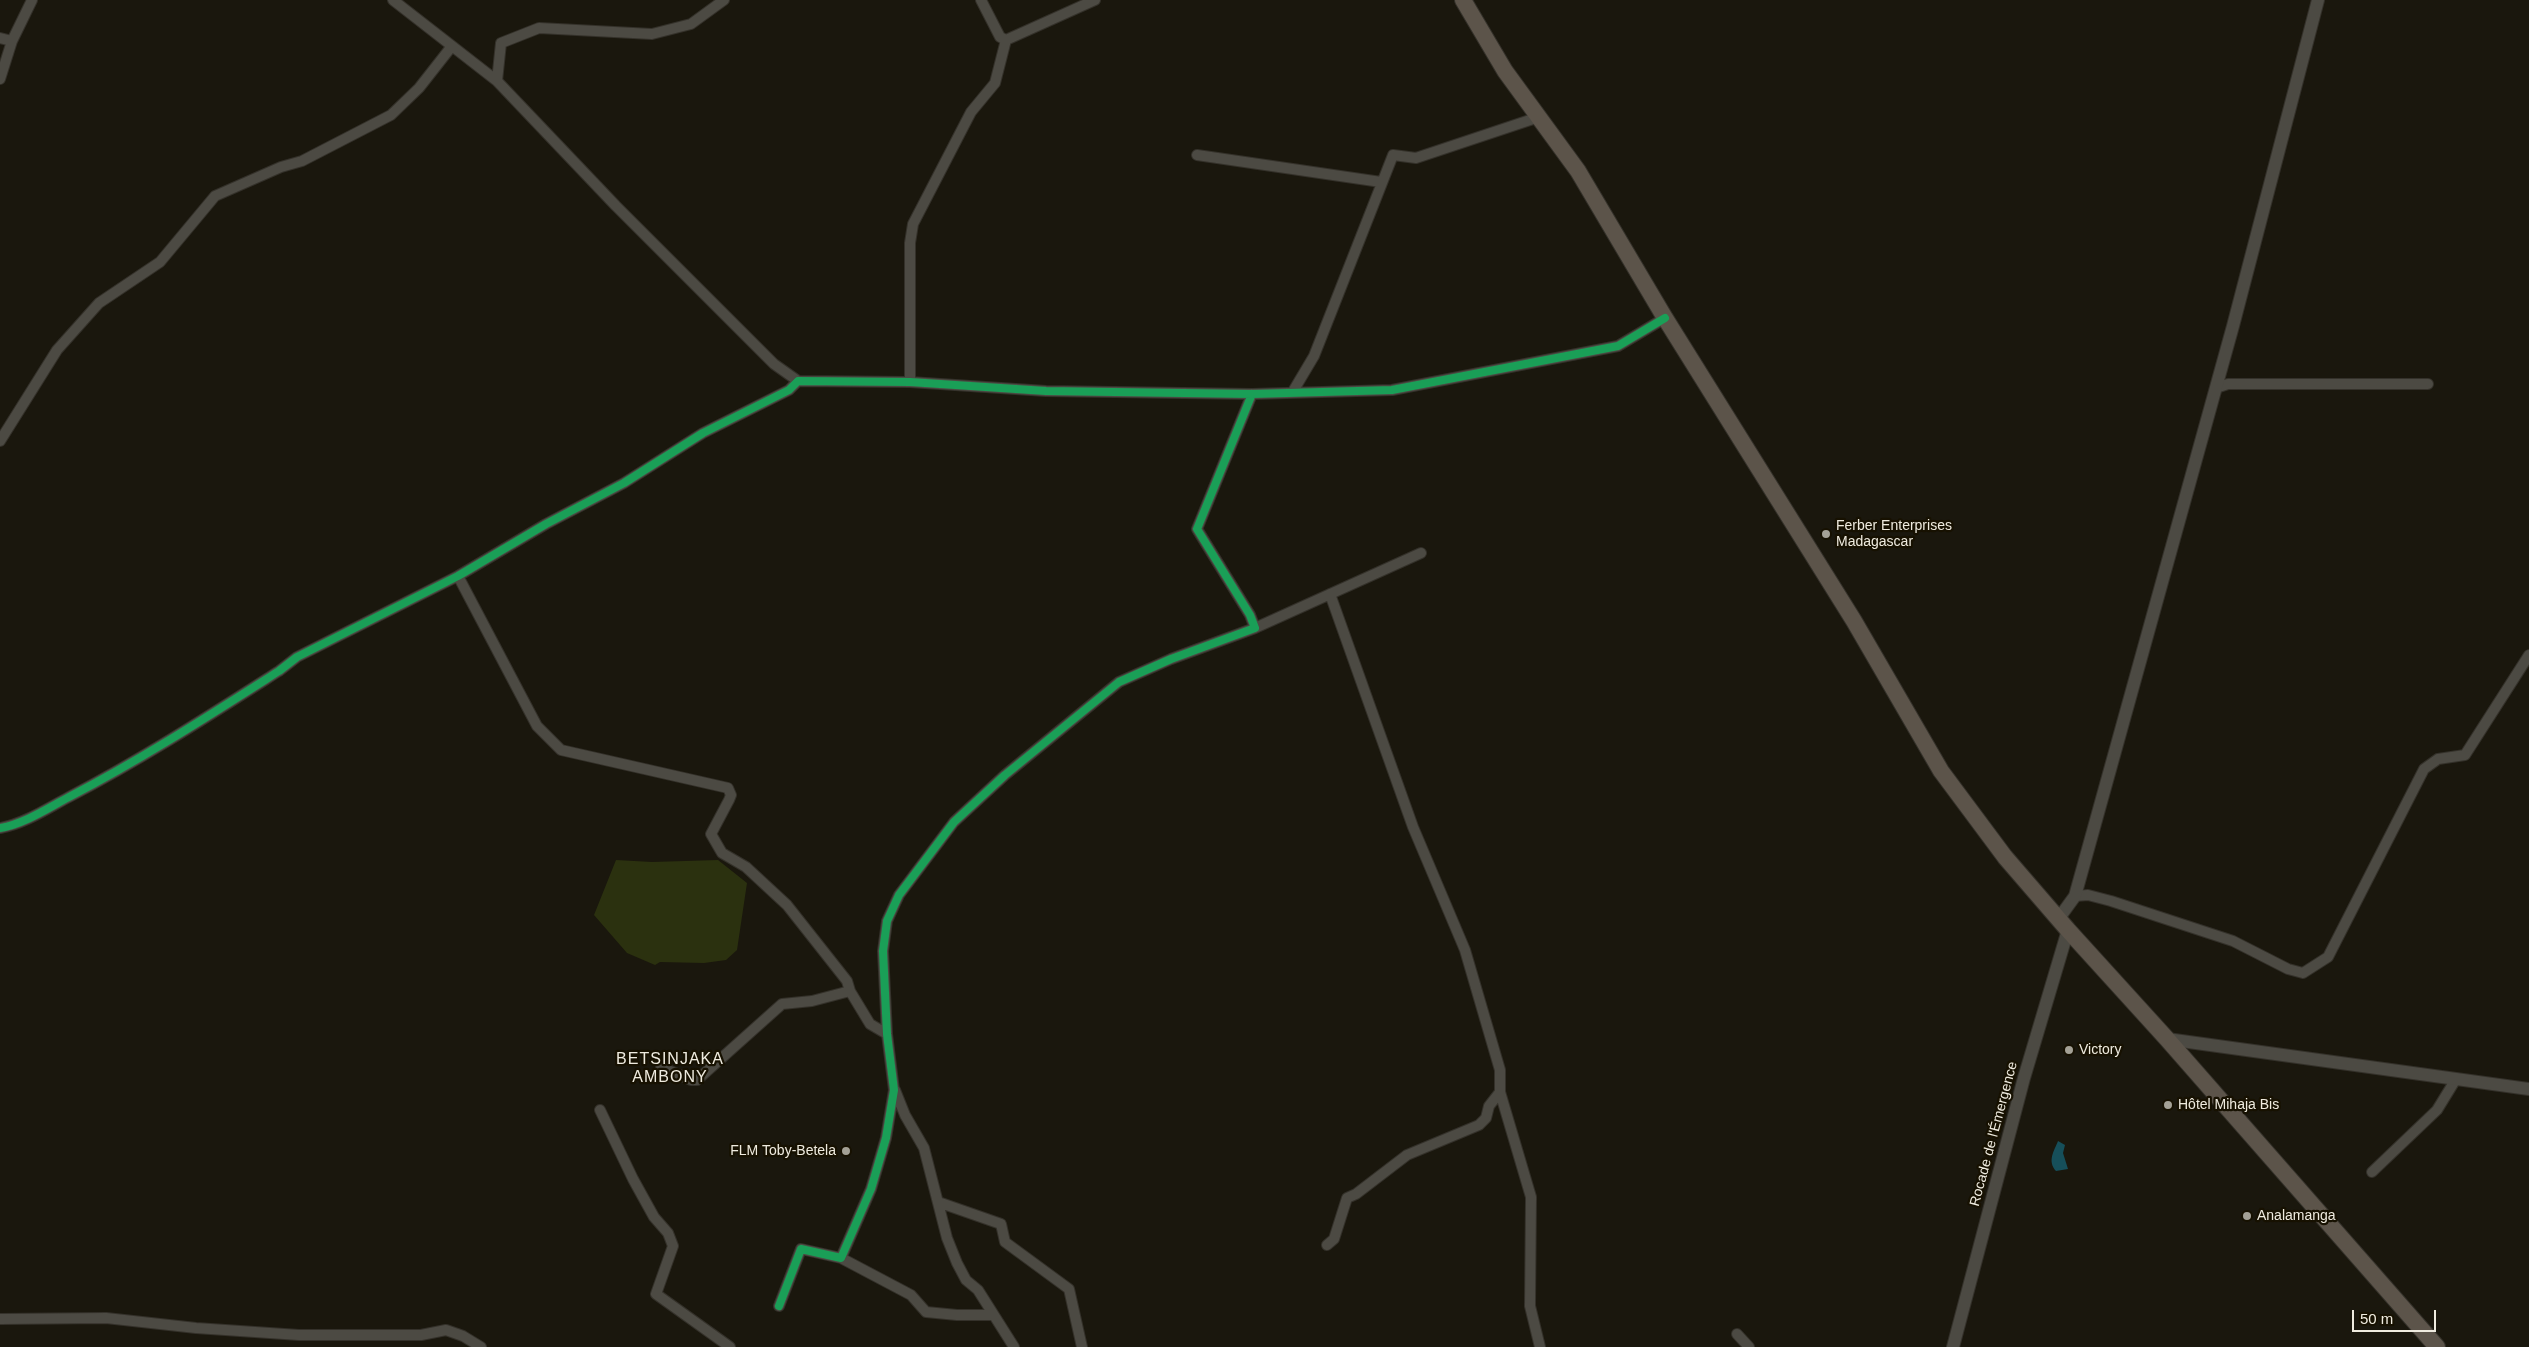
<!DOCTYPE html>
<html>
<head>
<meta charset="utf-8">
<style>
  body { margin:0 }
  #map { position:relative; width:2529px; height:1347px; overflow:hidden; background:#1a170d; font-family:Helvetica,sans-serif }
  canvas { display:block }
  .scale { position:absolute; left:2352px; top:1310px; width:84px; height:22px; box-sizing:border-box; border:2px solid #efebdf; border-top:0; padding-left:6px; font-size:15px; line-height:18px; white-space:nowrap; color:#efebdf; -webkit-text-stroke:4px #171101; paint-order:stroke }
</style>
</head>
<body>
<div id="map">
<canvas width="2529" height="1347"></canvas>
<div class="scale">50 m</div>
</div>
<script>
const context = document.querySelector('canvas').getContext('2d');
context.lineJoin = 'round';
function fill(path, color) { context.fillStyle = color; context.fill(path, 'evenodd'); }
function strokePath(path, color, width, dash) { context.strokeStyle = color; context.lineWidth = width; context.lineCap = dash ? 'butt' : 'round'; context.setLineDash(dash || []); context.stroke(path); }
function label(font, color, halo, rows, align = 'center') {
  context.font = font + ' Helvetica,sans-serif'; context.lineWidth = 4.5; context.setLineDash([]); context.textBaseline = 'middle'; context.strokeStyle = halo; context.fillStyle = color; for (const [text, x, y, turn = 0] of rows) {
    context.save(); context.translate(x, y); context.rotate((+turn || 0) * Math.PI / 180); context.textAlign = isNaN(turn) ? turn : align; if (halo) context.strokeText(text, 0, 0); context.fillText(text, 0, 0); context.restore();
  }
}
fill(new Path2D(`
  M616 860 652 862 718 860 747 883 737 950 726 960 704 963 660 962 655 965 627 953 594 915Z`), '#2b310f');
fill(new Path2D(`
  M2058 1141 2065 1145 2063 1153 2068 1169 2056 1171C2047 1161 2054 1151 2058 1141Z`), '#164f5a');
const minor = new Path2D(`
  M393 0 497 81 616 206 774 364 798 381
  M0 38 12 41
  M1006 40 1095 0
  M0 79 12 41 32 0
  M497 81 501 43 539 28 652 34 691 24 724 0
  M1197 155 1381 182
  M910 382V243L913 224 971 112 995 83 1006 40 1000 37 981 0
  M2216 388 2228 384H2428
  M1292 393 1314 356 1393 155 1416 158 1539 117
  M0 441 57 350 99 303 160 262 215 196 281 167 302 161 391 115 419 88 452 46
  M458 576 537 726 561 750 728 788 731 795 729 800 711 834 722 853 746 867 787 905 847 981 850 991 870 1024 887 1034
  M1330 594 1413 827 1465 950 1500 1070V1092L1531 1197 1530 1306 1540 1347
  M1255 628 1421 553
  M0 828C24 824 48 808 69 797 142 759 210 715 279 671L297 657 458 576 546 524 624 483 703 433 789 390 798 381 910 382 1046 391 1252 394 1392 390 1618 346 1665 318
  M2075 896 2088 895 2111 901 2233 941 2288 969 2303 973 2328 957 2424 769 2438 759 2465 755 2529 655
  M661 1067 691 1080H697L782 1004 812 1001 850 991
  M895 1090 905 1115 924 1148 947 1238 957 1263 966 1280 978 1290 1014 1347
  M600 1110 633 1179 654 1217 668 1233 673 1246 656 1294 730 1347
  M2372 1172 2437 1110 2456 1079
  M938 1202 1001 1224 1005 1242 1069 1289 1082 1347
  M1327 1245 1334 1239 1347 1198 1356 1194 1407 1155 1479 1125 1486 1118 1489 1106 1500 1092
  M841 1258 911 1295 926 1312 957 1315H992
  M779 1306 801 1249 841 1258 871 1189 886 1138 894 1090 887 1034 883 951 887 921 899 895 954 822 1005 775 1119 682 1171 659 1255 628 1250 615 1197 529 1252 394
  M0 1319 106 1318 196 1328 299 1335H421L446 1330 463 1336 481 1347
  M1737 1334 1749 1347`);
const tertiary = new Path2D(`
  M2059 918 2075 896 2233 326 2318 0
  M2167 1039 2529 1089
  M1953 1347 2024 1078 2068 930`);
const primary = new Path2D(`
  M1463 0 1505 71 1578 171 1665 318 1854 621 1941 771 2005 857 2068 930 2167 1039 2437 1347`);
strokePath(minor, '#34312a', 12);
strokePath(tertiary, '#34312a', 14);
strokePath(primary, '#34312a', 18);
strokePath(minor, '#4c4a43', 10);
strokePath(tertiary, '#4c4a43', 12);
strokePath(primary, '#5c544a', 16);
strokePath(new Path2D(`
  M0 828C24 824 48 808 69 797 142 759 210 715 279 671L297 657 458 576 546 524 624 483 703 433 789 390 798 381 910 382 1046 391 1252 394 1392 390 1618 346 1665 318
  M779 1306 801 1249 841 1258 871 1189 886 1138 894 1090 887 1034 883 951 887 921 899 895 954 822 1005 775 1119 682 1171 659 1255 628 1250 615 1197 529 1252 394`), '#1a9f57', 8);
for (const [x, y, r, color] of [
  [1826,534,5,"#a4a196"],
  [2069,1050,5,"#a4a196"],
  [2168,1105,5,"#a4a196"],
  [846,1151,5,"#a4a196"],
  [2247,1216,5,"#a4a196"]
]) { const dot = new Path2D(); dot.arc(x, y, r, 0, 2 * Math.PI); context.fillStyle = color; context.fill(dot); strokePath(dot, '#171101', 2); }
label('14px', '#efebdf', '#171101', [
  ["Ferber Enterprises",1836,526],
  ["Madagascar",1836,542],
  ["Victory",2079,1050],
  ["Hôtel Mihaja Bis",2178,1105],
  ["FLM Toby-Betela",836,1151,"right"],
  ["Analamanga",2257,1216]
], 'left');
label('14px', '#efebdf', '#171101', [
  ["Rocade de l'Émergence",1994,1134,-75]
]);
context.letterSpacing = '1px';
label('16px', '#efebdf', '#171101', [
  ["BETSINJAKA",670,1060],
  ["AMBONY",670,1078]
]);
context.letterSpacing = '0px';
</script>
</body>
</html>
